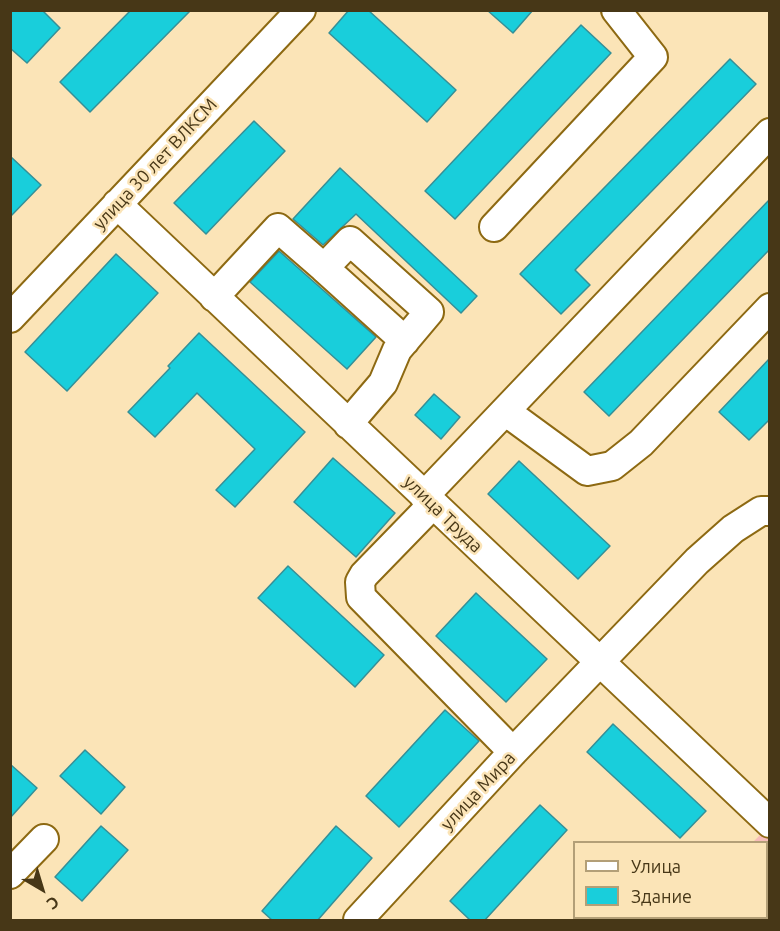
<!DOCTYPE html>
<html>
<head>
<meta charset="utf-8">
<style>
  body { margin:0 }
  #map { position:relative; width:780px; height:931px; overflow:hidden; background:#fbe4b7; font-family:Ubuntu,sans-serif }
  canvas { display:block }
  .frame { position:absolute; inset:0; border:12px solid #473717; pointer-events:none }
  .legend { position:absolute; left:573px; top:841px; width:195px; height:78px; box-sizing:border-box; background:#fbe4b7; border:2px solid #b39f77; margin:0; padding:8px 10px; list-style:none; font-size:18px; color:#473717 }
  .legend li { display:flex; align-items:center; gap:12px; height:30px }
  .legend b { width:30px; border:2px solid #b39f77 }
  .north { position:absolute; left:12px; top:859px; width:60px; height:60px; -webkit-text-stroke:4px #fbe4b7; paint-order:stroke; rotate:142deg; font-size:16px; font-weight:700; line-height:24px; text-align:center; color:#473717 }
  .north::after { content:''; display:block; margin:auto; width:21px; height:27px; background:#473717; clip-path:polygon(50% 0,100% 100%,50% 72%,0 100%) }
</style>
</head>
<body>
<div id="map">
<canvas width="780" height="931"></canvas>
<div class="frame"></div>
<ul class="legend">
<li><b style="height:8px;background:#fff"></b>Улица</li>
<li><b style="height:16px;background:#19cedb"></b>Здание</li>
</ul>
<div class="north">С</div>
</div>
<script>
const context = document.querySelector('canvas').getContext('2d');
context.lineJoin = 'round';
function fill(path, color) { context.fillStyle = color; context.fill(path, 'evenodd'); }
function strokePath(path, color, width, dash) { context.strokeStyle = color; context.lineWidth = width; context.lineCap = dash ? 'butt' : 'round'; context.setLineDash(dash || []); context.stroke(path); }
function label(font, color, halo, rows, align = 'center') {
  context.font = font + ' Ubuntu,sans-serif'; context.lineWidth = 5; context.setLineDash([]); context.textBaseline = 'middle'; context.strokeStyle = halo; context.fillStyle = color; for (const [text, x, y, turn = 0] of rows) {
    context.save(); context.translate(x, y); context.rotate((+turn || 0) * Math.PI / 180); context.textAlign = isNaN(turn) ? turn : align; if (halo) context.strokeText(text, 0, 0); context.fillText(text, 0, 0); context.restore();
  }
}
fill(new Path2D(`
  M764 831 769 836V920H716L715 918H766V842H753Z`), '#f7bdb9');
const building = new Path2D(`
  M10 10H42L60 28 27 63 10 48Z
  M131 10H191L90 112 60 82Z
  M349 10H368L456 90 427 122 329 33Z
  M487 10H533L513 33Z
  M581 25 611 53 455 219 425 191Z
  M730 59 756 84 575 270 590 285 561 314 520 274Z
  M254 121 285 151 206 234 174 203Z
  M10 156 41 185 10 217Z
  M340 168 477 296 461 313 356 214 323 245 293 219Z
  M770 199V249L609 416 584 392Z
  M279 251 376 337 347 369 250 282Z
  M116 254 158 293 67 391 25 352Z
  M199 333 305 432 235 507 216 490 255 449 197 393 155 437 128 412 170 368 168 366Z
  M770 358V419L749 440 719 412Z
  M434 394 460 417 441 439 415 415Z
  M333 458 395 513 356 557 294 502Z
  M519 461 610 546 578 579 488 494Z
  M288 566 384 655 355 687 258 598Z
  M476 593 547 659 506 702 436 636Z
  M445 710 479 741 399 827 366 796Z
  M613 724 706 811 680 838 587 752Z
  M85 750 125 787 101 814 60 776Z
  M10 764 37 788 10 818Z
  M540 805 567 830 484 921H471L450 901Z
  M101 826 128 850 82 901 55 877Z
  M336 826 372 858 317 921H273L262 911Z`);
fill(building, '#19cedb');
strokePath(building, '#358f97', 1.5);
const minor = new Path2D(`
  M117 204 770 823
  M494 227 653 57 616 10
  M324 268 405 341
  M214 297 278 228 324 268 350 241 429 312 397 350 383 383 348 424
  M10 318 301 10
  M505 411 587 471 612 466 641 443 770 308
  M424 496 770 133
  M433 504 364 575 360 582 361 597 513 752
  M10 874 44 839
  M358 920 513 752 697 561 733 529 761 511H770`);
strokePath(minor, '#8d6912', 32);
strokePath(minor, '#fff', 28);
label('18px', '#473717', '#fbe4b7', [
  ["улица 30 лет ВЛКСМ",155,164,-47],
  ["улица Труда",443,514,44],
  ["улица Мира",478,791,-47]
]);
</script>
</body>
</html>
